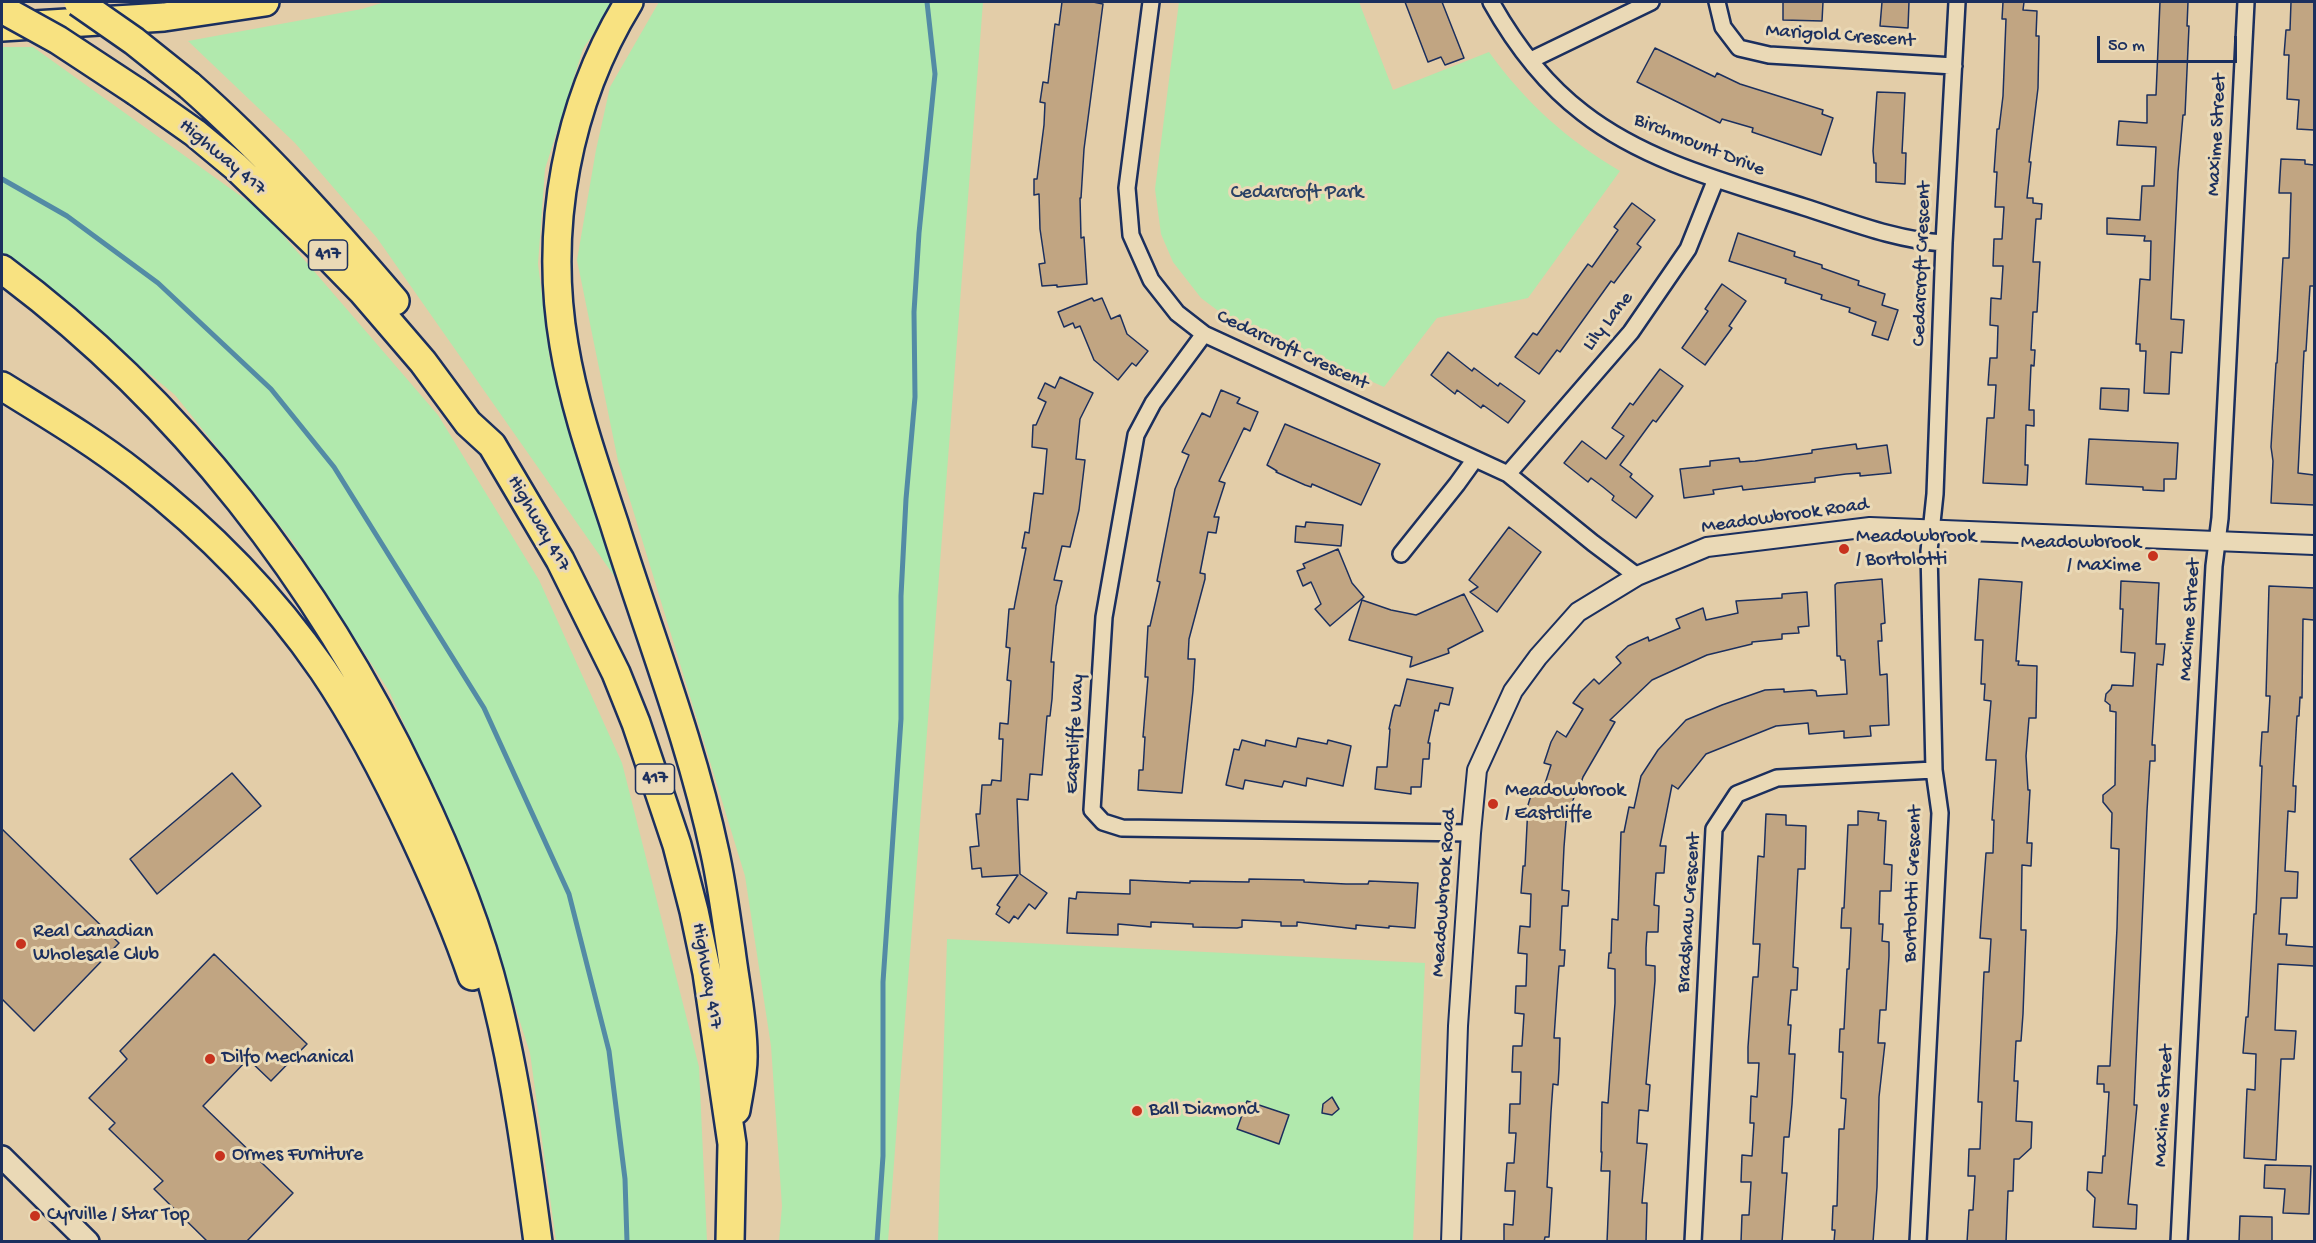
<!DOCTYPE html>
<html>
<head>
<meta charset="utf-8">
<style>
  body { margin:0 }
  #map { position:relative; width:2316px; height:1243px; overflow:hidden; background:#e3cda8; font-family:"Gochi Hand",sans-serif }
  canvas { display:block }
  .frame { position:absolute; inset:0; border:3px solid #1b2f5e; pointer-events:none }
  .scale { position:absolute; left:2097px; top:36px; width:140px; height:27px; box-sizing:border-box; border:3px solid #1b2f5e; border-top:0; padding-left:8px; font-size:18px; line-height:21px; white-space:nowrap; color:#1b2f5e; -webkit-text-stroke:4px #ead9b6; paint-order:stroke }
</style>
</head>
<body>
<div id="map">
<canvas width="2316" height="1243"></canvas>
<div class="frame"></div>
<div class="scale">50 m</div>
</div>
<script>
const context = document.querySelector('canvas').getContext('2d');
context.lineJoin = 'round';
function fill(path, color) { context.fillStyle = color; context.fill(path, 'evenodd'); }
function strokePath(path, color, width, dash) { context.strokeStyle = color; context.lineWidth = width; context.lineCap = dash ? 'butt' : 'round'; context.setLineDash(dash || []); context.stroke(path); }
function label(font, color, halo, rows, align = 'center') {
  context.font = font + ' "Gochi Hand",sans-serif'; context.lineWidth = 6; context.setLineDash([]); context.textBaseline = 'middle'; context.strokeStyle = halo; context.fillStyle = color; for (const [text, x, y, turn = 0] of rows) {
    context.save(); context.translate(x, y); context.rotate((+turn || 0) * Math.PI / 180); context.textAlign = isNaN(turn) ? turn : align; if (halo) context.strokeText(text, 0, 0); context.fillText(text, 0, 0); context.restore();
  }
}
fill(new Path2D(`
  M385 2H615L583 49 545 169 538 264 550 360 617 580 377 238 295 143 188 41 362 9Z
  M659 2H983L888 1241H779L782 1206 771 1046 745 876 618 461 577 260 596 150 610 87Z
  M1179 2H1359L1393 90 1489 52C1525 102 1567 140 1620 171L1528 298 1437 318 1384 387 1225 316 1201 298 1173 262 1161 234 1155 189Z
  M2 47H33L263 212 438 415 539 580 622 763 699 1067 707 1241H556L530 1053 472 872 389 691 292 541 175 395 2 252Z
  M947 939 1425 963 1413 1241 938 1242Z`), '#b1e9ad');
strokePath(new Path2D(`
  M2 179 67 216 158 283 271 389 334 467 484 708 569 894 609 1051 625 1179 627 1242
  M877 1242 883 1156V982L901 719V596L906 499 915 397 914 312 919 233 935 74 927 2`), '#538ba5', 5);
const building = new Path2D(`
  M1062 2H1093L1103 4 1084 149 1081 198H1080L1081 238 1084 237 1087 284 1057 287V285L1042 286 1039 264 1045 263 1040 229 1039 194 1034 195V179H1037L1044 125 1045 103 1040 102 1043 82 1048 83 1055 24 1059 25Z
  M1405 2H1442L1464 58 1445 65 1441 57 1428 62Z
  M1783 2H1823L1822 21 1783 20Z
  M1882 2H1909L1908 28 1880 26Z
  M2003 2H2024L2023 10 2037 11 2036 36H2039L2038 88 2029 162H2031L2027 198H2033V203L2042 204 2041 219H2036L2033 262H2040L2037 312H2033L2031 350H2035L2034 366 2031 365 2029 410H2034V426L2026 425 2025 465H2028L2027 485 1983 483 1987 418H1994L1996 385H1988L1990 358H1997L1998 326 1990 325 1991 298 2001 299 2003 266H1993L1994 239H2002L2004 207H1995L1997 172H1994L1997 129H1999L2003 96 2006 19H2002Z
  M2160 2H2188L2187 26H2189L2185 115H2183L2178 172 2171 319 2184 320 2182 353 2171 352 2169 394 2144 393 2146 351H2140V344H2136L2140 279 2150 280 2151 241H2144L2145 236 2107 234V218L2140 220 2142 186H2154L2156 147 2117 145 2119 121 2147 123V95H2156Z
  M2291 2H2314V130L2297 129 2299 100 2287 99 2289 55H2284L2286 30H2290Z
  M1655 48 1715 77 1717 73 1740 84 1823 110 1822 114 1833 118 1821 155 1752 132 1753 128 1722 119 1720 123 1637 82Z
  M1877 92 1905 93 1902 153H1906L1905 184 1876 182V163H1874L1873 151Z
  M2281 159 2305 160V164L2314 165V286H2310L2306 351H2304L2298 473 2314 475V505L2271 503 2273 461 2271 447 2276 363H2277L2283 258H2289L2291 193H2279Z
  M1632 203 1655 220 1637 244 1641 247 1614 283 1611 281 1560 352 1557 350 1539 374 1515 357 1533 333 1537 335 1588 264 1592 267 1618 230 1614 227Z
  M1738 233 1795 252 1794 256 1822 265V268L1859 281 1858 285 1885 294 1882 305 1898 310 1888 340 1872 335 1876 322 1849 312 1850 308 1821 299 1822 295 1785 283 1786 279 1729 261Z
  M1722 284 1746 301 1729 326 1732 328 1705 365 1682 348 1708 311 1705 309Z
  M1092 298 1094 301 1102 298 1111 319 1120 315 1127 334 1148 351 1136 366 1132 363 1118 380 1094 360 1080 326 1075 328 1073 323 1064 327 1058 312Z
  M1448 352 1472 371 1474 368 1498 386 1500 383 1525 401 1508 423 1483 405 1481 408 1457 390 1455 394 1431 375Z
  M1660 369 1683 386 1656 422 1653 420 1620 465 1632 474 1630 477 1653 496 1636 518 1612 500 1614 496 1603 487 1591 478 1588 482 1564 463 1582 441 1606 459 1624 436 1612 428 1630 403 1633 405Z
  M1060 377 1093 393 1080 419 1076 459 1085 460 1079 510 1070 547 1062 546 1054 580 1062 581 1056 606 1051 662H1054L1052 699 1050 716H1047L1042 775 1030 774 1028 800 1017 799 1020 874 1047 893 1035 909 1029 904 1018 919 1014 916 1009 923 996 914 1000 907 997 905 1018 875 982 877 981 868 972 869 970 847 979 846 976 814H980L982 785H991L992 780 1001 781 1003 739H999L1000 723 1008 724 1011 681 1007 680 1010 648 1006 647 1009 609H1014L1015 603 1026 548H1022L1025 532 1029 533 1034 493 1043 494 1047 449 1032 447 1033 425H1036L1046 402 1038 398 1045 383 1055 388Z
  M2101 388 2129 389 2128 411 2100 409Z
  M1221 390 1240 398 1237 403 1258 412 1250 431 1244 428 1219 481 1225 483 1214 517H1219L1216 533 1208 532 1200 573 1205 574V579L1189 639 1188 659H1195L1193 691 1182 793 1138 790 1139 770H1143L1145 737H1143L1148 677H1145L1148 626H1150L1160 582 1157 581 1175 489 1189 455 1182 452 1202 413 1210 417Z
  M1285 424 1380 464 1361 505 1312 484 1311 487 1305 485 1276 472 1277 471 1267 465Z
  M2089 439 2178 443 2176 479H2164V491L2143 490V487L2086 484Z
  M1856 444 1857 449 1887 445 1891 473 1860 476V473L1846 474 1815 478V482L1743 490 1742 486 1728 488 1713 490 1714 494 1684 498 1680 469 1710 466V461L1739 458 1740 462 1755 461 1812 453V450Z
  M1306 522 1343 525 1341 546 1295 542 1296 526 1305 527Z
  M1509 527 1541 552 1497 612 1470 592 1478 587 1469 580Z
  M1338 549 1352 583 1364 597 1330 626 1315 609 1321 604 1311 582 1303 586 1297 571 1305 568 1303 564Z
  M1882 579 1885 623 1881 624 1882 641H1878L1880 675 1887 674 1889 725 1870 726 1871 736 1844 738V731L1809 734 1808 723 1776 726 1706 754 1678 789 1672 785 1660 846H1666L1664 873H1656L1654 905 1659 906 1658 932H1647L1646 948V965L1655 966V981L1646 1084 1650 1085 1648 1111 1639 1110 1637 1143 1647 1144 1642 1203H1647L1646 1242H1607L1610 1171H1601L1602 1152H1601L1602 1102 1608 1103 1615 1003V969L1608 968 1609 953H1611L1612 919 1618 920 1621 832H1624L1629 807 1634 808 1641 776 1658 750 1686 720 1722 705 1765 690 1784 689V692L1812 690 1816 691 1817 696 1847 694 1845 660H1841L1840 656H1837L1835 585 1837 583Z
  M1979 579 2022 582 2016 661H2019L2018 665 2037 666 2036 718H2029L2026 756 2028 790H2030L2027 843H2032L2031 866 2022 865 2021 930H2026L2023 1014 2021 1041H2016L2014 1081H2018L2016 1121 2032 1122 2031 1148 2019 1159H2014L2013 1191H2008L2006 1242H1967L1969 1210H1973L1975 1176H1968L1969 1149H1980L1982 1102H1978L1984 972H1989L1991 939 1980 938 1981 923 1986 853H1993L1994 820H1992L1996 760H1986L1991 701 1984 700 1985 684H1981L1983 640H1975Z
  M2121 581 2159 583 2156 644H2165L2163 665 2157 664 2152 745H2155V761H2150L2147 811 2134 1105H2137L2128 1204 2137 1205 2136 1229 2093 1227 2095 1198 2087 1190 2088 1172 2102 1173 2103 1156H2105L2109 1092H2104V1084H2097L2098 1066H2110L2117 928 2119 849 2111 848 2112 813 2103 802V795L2115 785 2116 712 2110 711V705L2105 701 2106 694 2111 689 2112 685 2133 686 2135 653 2121 652 2123 609H2120Z
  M2269 586 2314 588V620L2303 619 2302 698 2300 697 2299 716H2297L2293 786H2296L2295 812 2288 811 2285 871 2298 872 2297 898H2281L2279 934H2287L2286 945 2314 947V966L2278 964 2275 1030 2296 1031 2294 1059H2281L2276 1160 2244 1158 2247 1089 2255 1090 2256 1054 2243 1053 2246 1017H2248L2254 914H2256L2262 766H2260L2262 732H2268L2270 696H2266Z
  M1807 592 1809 626 1798 627 1799 633 1782 634V639L1752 642V644L1707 655 1652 680 1610 720 1615 722 1583 777 1579 789 1577 788 1566 822 1564 847 1562 890 1569 891 1568 906H1562L1560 950H1565L1564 966H1559L1557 993 1554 1038H1560L1559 1069 1558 1085 1553 1084 1551 1112 1547 1187 1552 1188 1549 1237H1545L1544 1242H1504V1224L1513 1225 1515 1191H1505L1507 1163H1514L1516 1133H1509L1510 1104H1520L1521 1072H1512L1513 1046H1522L1524 1014 1515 1013 1516 986H1526L1527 954 1518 953 1520 926 1530 927 1531 894 1521 893 1523 866H1525L1528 805 1532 792 1541 796 1551 765 1544 763 1551 742 1557 731 1566 737 1583 709 1573 703 1581 692 1594 679 1599 684 1621 663 1616 657 1628 646 1648 637 1649 641 1680 628 1676 619 1703 608 1706 620 1738 613 1736 601 1782 598V594Z
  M1464 594 1483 631 1448 649 1449 653 1410 667 1412 657 1349 640 1362 600 1391 610 1416 615Z
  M1407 679 1453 688 1449 705 1440 703 1438 711 1435 710 1428 743H1430L1429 759H1423L1421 787H1411V794L1375 789 1377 767H1387L1390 729H1389L1393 710 1395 705 1400 706Z
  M1298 738 1327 744 1328 740 1351 746 1343 786 1307 778 1306 786 1284 781 1282 787 1245 780 1243 789 1226 785 1234 749 1239 750 1242 740 1265 746 1266 740 1296 747Z
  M232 773 261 806 157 894 130 859Z
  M1858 811 1879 813 1878 820 1886 821 1884 864 1892 865 1891 891H1880L1879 924H1883L1882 941 1889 942V956L1886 1010H1880L1878 1043H1885L1879 1097 1877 1187 1873 1242H1834L1835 1230H1832L1833 1206H1837L1839 1129H1844L1846 1099 1841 1098 1843 1052H1839L1840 1029H1844L1847 969H1849L1851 928H1841L1842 908H1844L1848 825H1858Z
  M1766 814 1786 815V825L1806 826 1805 869H1798L1795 928 1793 967 1798 968 1797 990H1791L1788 1025H1791L1789 1054H1795L1792 1104 1789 1137H1784L1782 1173H1787L1782 1242H1741L1742 1215H1749L1751 1182H1741L1742 1155 1752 1156 1754 1123H1750L1751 1096 1757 1097 1759 1063H1748V1047L1753 977H1758L1760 944H1753L1758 856 1764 857Z
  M2 829 119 943 34 1031 2 999Z
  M1249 879 1304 880V882L1346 884H1368L1369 881 1418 883 1415 928 1389 926V928L1356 925V929L1297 922V926H1281V922L1242 920V927L1237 928 1193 927V924L1151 922V927L1118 924V935L1067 933 1069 898 1076 899 1077 892 1130 894V880L1190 883V881L1249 882Z
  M214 954 307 1044 271 1081 248 1059 203 1106 293 1193 246 1242H208L154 1189 163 1181 109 1129 115 1123 89 1098 127 1059 120 1051Z
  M1332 1097 1339 1109 1332 1115 1322 1113 1323 1104Z
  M1247 1101 1289 1115 1279 1144 1237 1129Z
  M2265 1165 2311 1166 2309 1214 2283 1213 2285 1189 2264 1188Z
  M2240 1216 2272 1217V1242H2239Z`);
fill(building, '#c1a582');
strokePath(building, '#1b2f5e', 1.5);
const minor = new Path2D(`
  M1151 2 1127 188 1131 235 1151 280 1177 313 1204 334 1508 474 1593 543 1637 576
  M1491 2C1514 43 1545 84 1583 113 1646 162 1729 183 1804 207 1848 221 1898 241 1944 243
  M1717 2 1723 27 1739 48 1769 55 1954 66
  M1531 60 1651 2
  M1204 334 1153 403 1136 435 1104 617 1092 810 1103 822 1122 828 1471 833
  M1508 474 1631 332 1688 249 1716 179
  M1401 554 1457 484 1475 459
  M1693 1242 1714 829 1737 794 1777 778 1934 770
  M1918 1242 1940 813 1934 770 1929 551 1935 494 1944 243 1957 2
  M2179 1242 2201 807 2214 566 2220 518 2246 2`);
const tertiary = new Path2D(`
  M1451 1242 1458 1026 1471 833 1477 770 1513 691 1538 657 1578 612 1637 576 1707 547 1870 527 2314 545`);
const secondary = new Path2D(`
  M2 1157 88 1242`);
const motorway = new Path2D(`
  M629 2C567 103 544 228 564 345 574 406 595 465 614 523 648 632 691 740 715 853 722 885 726 917 731 950 735 983 743 1020 743 1053 744 1071 739 1091 736 1110
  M2 27 164 17 265 2
  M189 85C264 151 330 225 395 301
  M137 92 195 133 236 167 325 253 362 291 423 362 468 423 492 445 560 560 616 673 636 723 677 845 694 911 707 973 732 1144 730 1242
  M2 269C181 402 320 583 415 783 448 852 478 924 496 998 516 1078 527 1160 538 1242
  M2 386C47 414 93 441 135 474 206 529 272 596 323 670 359 723 388 780 415 838 436 883 456 929 472 976`);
strokePath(minor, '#1b2f5e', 20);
strokePath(tertiary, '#1b2f5e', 22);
strokePath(secondary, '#1b2f5e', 26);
strokePath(motorway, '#1b2f5e', 32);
strokePath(minor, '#ead9b6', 15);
strokePath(tertiary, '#ead9b6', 18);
strokePath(secondary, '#ead9b6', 21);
strokePath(motorway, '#f8e281', 27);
const motorwayBridge = new Path2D(`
  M78 2 134 41 189 85
  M2 9 58 40 137 92`);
strokePath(motorwayBridge, '#1b2f5e', 32, []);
strokePath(motorwayBridge, '#f8e281', 27);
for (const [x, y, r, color] of [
  [1844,549,6,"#c8321e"],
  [2153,556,6,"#c8321e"],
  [1493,804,6,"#c8321e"],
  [21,944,6,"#c8321e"],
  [210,1059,6,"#c8321e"],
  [1137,1111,6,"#c8321e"],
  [220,1156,6,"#c8321e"],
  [35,1216,6,"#c8321e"]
]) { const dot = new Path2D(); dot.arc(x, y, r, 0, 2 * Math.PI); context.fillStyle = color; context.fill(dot); strokePath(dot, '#ead9b6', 2); }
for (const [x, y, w] of [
  [328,255,39],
  [655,779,39]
]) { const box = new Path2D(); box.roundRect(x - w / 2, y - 15, w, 30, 4.5); context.fillStyle = '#ead9b6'; context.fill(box); strokePath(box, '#1b2f5e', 1.5); }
label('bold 18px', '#1b2f5e', null, [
  ["417",328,255],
  ["417",655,779]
]);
label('20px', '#1b2f5e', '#ead9b6', [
  ["Marigold Crescent",1840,37,4],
  ["Maxime Street",2218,135,-87],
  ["Birchmount Drive",1699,146,22],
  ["Highway 417",222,158,40],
  ["Cedarcroft Crescent",1923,264,-88],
  ["Lily Lane",1609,322,-52],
  ["Cedarcroft Crescent",1292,351,25],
  ["Meadowbrook Road",1785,517,-8],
  ["Highway 417",538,524,60],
  ["Maxime Street",2191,620,-86],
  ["Eastcliffe Way",1076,734,-87],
  ["Bortolotti Crescent",1914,884,-88],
  ["Meadowbrook Road",1445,893,-86],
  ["Bradshaw Crescent",1690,913,-86],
  ["Highway 417",706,976,80],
  ["Maxime Street",2165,1106,-87]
]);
label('20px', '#2a4266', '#ead9b6', [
  ["Cedarcroft Park",1297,194]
]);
label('20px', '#1b2f5e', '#ead9b6', [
  ["Meadowbrook",1856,538],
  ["/ Bortolotti",1856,561],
  ["Meadowbrook",2141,544,"right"],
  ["/ Maxime",2141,567,"right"],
  ["Meadowbrook",1505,792],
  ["/ Eastcliffe",1505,815],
  ["Real Canadian",33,933],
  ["Wholesale Club",33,956],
  ["Dilfo Mechanical",222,1059],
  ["Ball Diamond",1149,1111],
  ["Ormes Furniture",232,1156],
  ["Cyrville / Star Top",47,1216]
], 'left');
</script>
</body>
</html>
